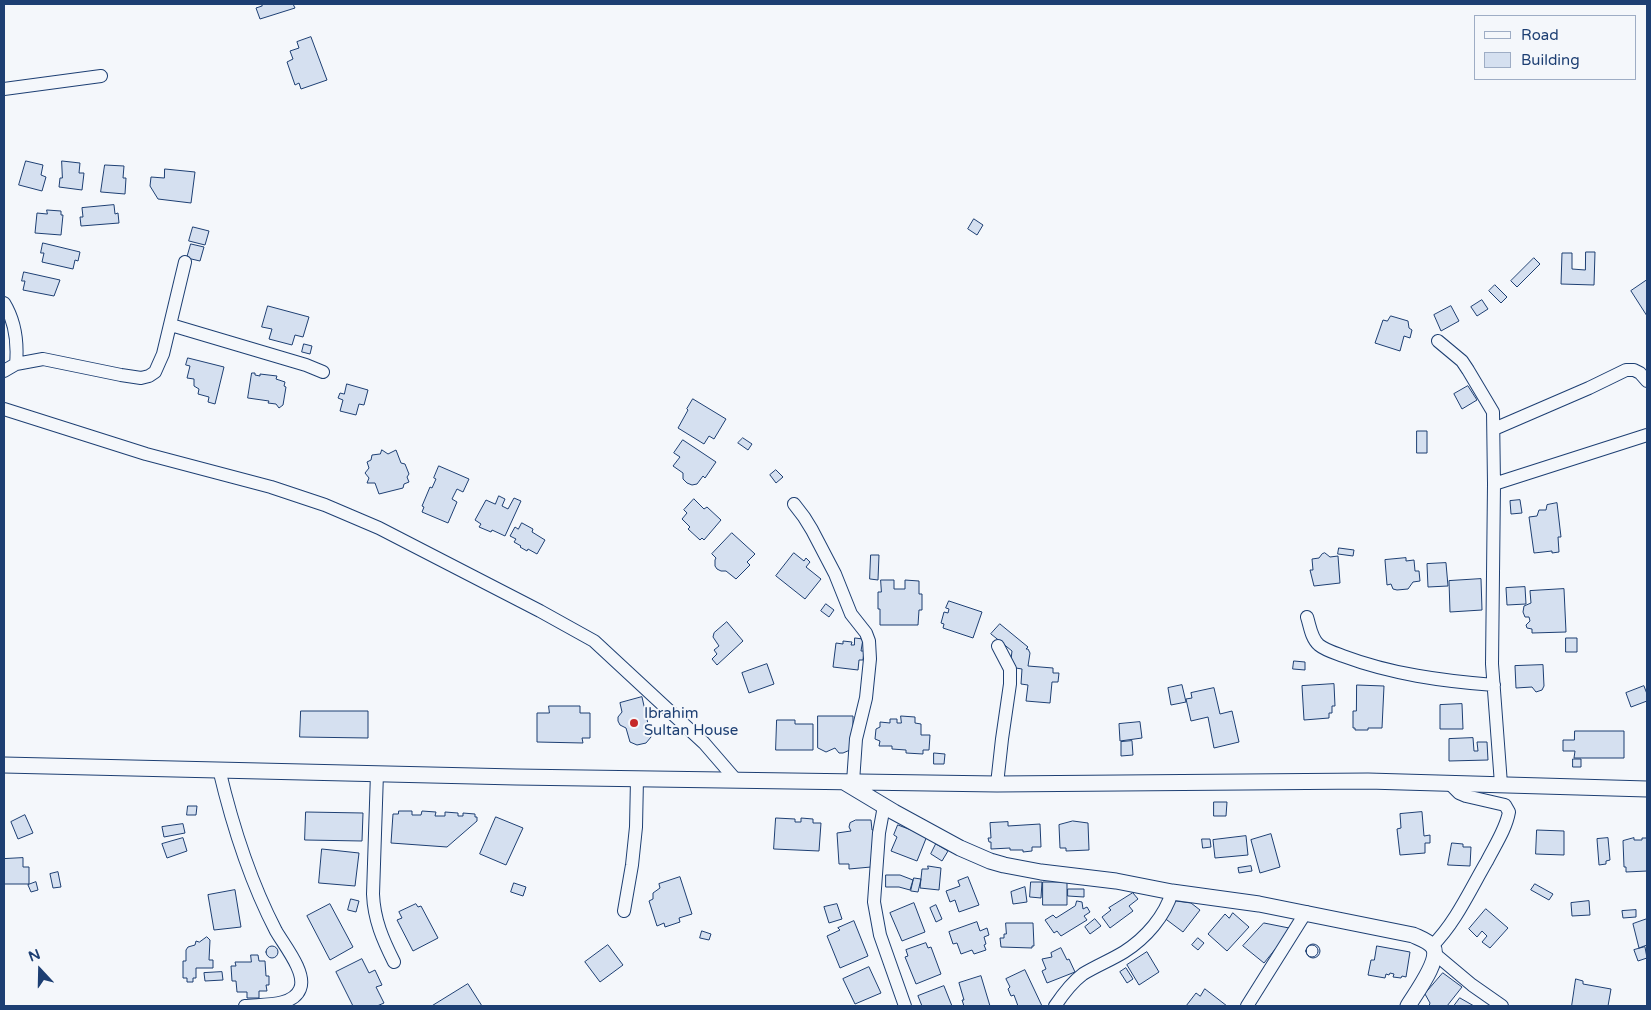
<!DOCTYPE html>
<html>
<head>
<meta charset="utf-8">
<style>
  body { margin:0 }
  #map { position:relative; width:1651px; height:1010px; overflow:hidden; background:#f4f7fb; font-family:"Varela Round",sans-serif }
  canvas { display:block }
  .frame { position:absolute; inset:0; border:5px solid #1d3f73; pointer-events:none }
  .legend { position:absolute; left:1474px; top:15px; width:162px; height:65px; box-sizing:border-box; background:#f4f7fb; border:1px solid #9eadc5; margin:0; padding:6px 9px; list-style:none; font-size:15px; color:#1d3f73 }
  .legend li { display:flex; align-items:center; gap:10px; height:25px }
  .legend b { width:25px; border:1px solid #9eadc5 }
  .north { position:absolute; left:15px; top:945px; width:50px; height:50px; -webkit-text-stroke:4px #f4f7fb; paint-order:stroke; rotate:339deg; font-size:14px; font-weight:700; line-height:20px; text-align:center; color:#1d3f73 }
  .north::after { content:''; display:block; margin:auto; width:18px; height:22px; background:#1d3f73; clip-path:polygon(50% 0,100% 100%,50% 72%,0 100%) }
</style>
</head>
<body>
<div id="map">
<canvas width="1651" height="1010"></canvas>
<div class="frame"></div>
<ul class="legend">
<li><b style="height:6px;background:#f4f7fb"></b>Road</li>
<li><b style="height:14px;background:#d5e0f0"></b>Building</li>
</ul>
<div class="north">N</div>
</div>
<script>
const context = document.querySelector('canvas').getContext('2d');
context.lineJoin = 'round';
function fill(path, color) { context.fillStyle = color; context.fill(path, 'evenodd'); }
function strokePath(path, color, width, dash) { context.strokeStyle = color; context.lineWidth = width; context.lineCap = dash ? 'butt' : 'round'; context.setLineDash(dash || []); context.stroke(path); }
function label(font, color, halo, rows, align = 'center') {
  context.font = font + ' "Varela Round",sans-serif'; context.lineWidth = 4; context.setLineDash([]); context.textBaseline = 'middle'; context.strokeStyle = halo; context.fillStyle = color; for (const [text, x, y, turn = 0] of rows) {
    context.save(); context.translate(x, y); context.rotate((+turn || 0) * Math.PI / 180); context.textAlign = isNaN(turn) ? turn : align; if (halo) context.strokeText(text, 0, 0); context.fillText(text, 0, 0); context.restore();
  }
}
const building = new Path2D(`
  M261 4H293L295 8 260 19 256 8 262 6Z
  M311 37 327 80 301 89 299 83 295 85 287 62 293 59 290 51 299 48 297 42Z
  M26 161 43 165 41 175 46 177 42 191 19 185Z
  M62 161 80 163 79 173H84L82 190 59 187 60 178H62Z
  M105 165 124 166 123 178H126L125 194 101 192Z
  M165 169 195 172 191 203 158 199 150 186 151 177 164 178Z
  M114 205 115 214 118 213 119 223 81 226 80 217H83L82 208Z
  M47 210 61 211V215H63L61 235 35 233 37 213 47 214Z
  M974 219 983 225 977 235 968 229Z
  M193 227 209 231 205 245 189 241Z
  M43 243 80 252 78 261 75 260 73 269 42 262 44 253H41Z
  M191 244 204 247 200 261 187 258Z
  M1586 252H1595L1594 285 1561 284 1562 253H1572V269L1585 270Z
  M1534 258 1540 264 1517 287 1511 281Z
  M24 272 60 280 54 296 23 290 25 281H22Z
  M1647 280V316L1631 291Z
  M1495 285 1507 297 1501 303 1489 291Z
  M1482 300 1488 309 1477 316 1471 307Z
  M268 306 309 317 303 337 295 335 292 345 269 339 272 329 262 327Z
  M1451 306 1459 321 1441 331 1434 315Z
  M1391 316 1408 321 1409 328 1412 330 1410 338 1404 336 1400 351 1375 343 1383 320 1387 321Z
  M304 344 312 346 310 354 302 352Z
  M188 358 224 367 215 404 208 402 209 397 198 394 199 389 194 386V379L187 378 190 366 186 365Z
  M252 373H255V375L260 376V374L277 376 276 379 285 382 284 386 286 387 283 405 279 408 276 404 268 403 269 401 248 398Z
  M347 384 368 390 364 405 359 404 356 415 340 411 343 400 338 398 340 393 344 394Z
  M1468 386 1477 400 1462 409 1454 394Z
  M693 399 726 419 714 439 709 436 704 444 678 428 688 410 687 409Z
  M1417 431H1427V453H1417Z
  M743 438 752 444 748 450 738 443Z
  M683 440 716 462 705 478 703 476 697 484 692 485 687 483 683 479V473L673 466 680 457 674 453Z
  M382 450 388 454 396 450 401 463 405 464 409 474 407 477 409 482 404 484 403 488 379 494 375 483H367L369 478 365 473 369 468 367 462 371 460 372 455 380 454Z
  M439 466 469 479 463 492 457 489 452 499 457 502 448 523 422 512 424 507 422 506 430 487 432 488 436 479 434 478Z
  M776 470 783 477 776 483 770 475Z
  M499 496 505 499 502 506 508 509 514 498 521 501 505 536 492 530 491 532 479 527 481 524 475 520 486 500 495 504Z
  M694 499 704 509 707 507 721 520 704 540 702 538 700 540 688 529 690 527 682 519 687 513 684 510Z
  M1520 500 1522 513 1511 514 1510 501Z
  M1557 503 1561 537H1558L1559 552 1552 553V551L1534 553 1529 517 1537 516 1539 510H1546L1547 505Z
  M522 523 533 529 532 532 545 540 537 554 528 549 527 551 520 547 521 546 514 542 516 539 510 536 515 527 518 529Z
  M732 533 755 554 747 562 750 565 736 579 726 571H721L717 569 715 566V560L716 558 712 554Z
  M1339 548 1354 550 1353 556 1338 554Z
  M794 553 804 561 806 558 810 562 806 567 821 579 805 599 776 576Z
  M1325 553 1330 557 1338 556 1340 583 1314 586 1310 570H1313L1312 559 1319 558 1322 554Z
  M871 555H879L878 580 870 579Z
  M1406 558V561L1414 560 1415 571H1419L1420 581 1413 582 1408 589 1397 590 1393 589 1391 584 1387 585 1385 560Z
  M1446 563 1448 586 1428 587 1427 564Z
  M1481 579 1482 610 1450 612 1449 581Z
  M881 580H894V589H905V580L919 581V594H922V610H919L918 625H880V609H878V592H881Z
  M1525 587 1526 604 1507 605 1506 588Z
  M1564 589 1566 632 1532 633V629L1527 628 1526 625 1530 621 1529 617H1525L1523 612 1524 606 1531 603 1530 591Z
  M949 601 982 612 973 638 943 628 944 624 941 623 944 612 948 613 949 609 946 608Z
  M826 604 834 610 829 617 821 611Z
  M727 622 743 641 717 665 712 659 717 654 714 650 719 646 713 637 714 633Z
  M1000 624 1028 647 1026 649H1028L1030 653 1028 666 1053 668V673H1059L1058 682H1052L1050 703 1026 701 1028 685 1021 684 1022 669 1010 667 1012 651 991 634Z
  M855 638 863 639 861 651H864L863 660H859L858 670 833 667 836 643 843 644V641L852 642 851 645H854Z
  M1566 638H1577V652H1566Z
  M1294 661 1305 662V670L1293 669Z
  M767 664 774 684 749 693 742 673Z
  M1543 665 1544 686 1542 690 1536 692 1532 687 1516 688 1515 666Z
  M1334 684 1335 706H1332V713H1329V718L1304 720 1302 686Z
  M1182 685 1186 702 1171 705 1168 688Z
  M1357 685 1384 686 1382 728H1368V730H1355V728H1353V711H1356Z
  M1644 686 1647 694V701L1631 707 1626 693Z
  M1214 688 1220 714 1232 711 1239 742 1214 748 1208 717 1191 721 1186 699 1192 698 1191 693Z
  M642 697 651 737 646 743 637 745 630 742 626 728 620 725 618 721V717L622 712 620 703Z
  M1462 704 1463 729H1440V705Z
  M549 706H580V713H590V738H582L583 743 537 742V713H549Z
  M301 711H368V738L300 737Z
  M818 716H853V739L850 750 843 753H839L835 748 826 752 818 748Z
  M901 716 915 717V723L921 724V735H930L929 750H923V754L906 753V750L892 749V746H879L880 741 875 739 876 729 880 727V722L890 723V719H897V723H901Z
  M777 720H795V724H813V750H776Z
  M1140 722 1142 738 1120 741 1119 724Z
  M1575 731H1624V758H1574L1575 751H1563V740H1574Z
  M1473 738 1474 751H1478L1477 742H1487L1488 760 1449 761V739Z
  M1132 741 1133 755 1121 756V742Z
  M934 753 945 754 944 764H934Z
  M1573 759H1581V767H1573Z
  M1214 802H1227L1226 816H1214Z
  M188 806H197L196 815H187Z
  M399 811H412V815H421L422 811 436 812 435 816H445V812L458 813V816H463V813L475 814V817H477V821L447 847 391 843 393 814H398Z
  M306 812 363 813 362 841 305 840Z
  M1422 812 1424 836 1430 835V843H1425V853L1400 855 1397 829 1401 828 1400 814Z
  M25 815 33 833 18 839 11 822Z
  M496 817 523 828 506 865 480 854Z
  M776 818 795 819V822H801V818L813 819V823H821L819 851 774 849Z
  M856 820H871L872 830H875L871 867 849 869V864H839L837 833 851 831 849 827 850 823Z
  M1073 821 1088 823 1089 850 1066 851V848H1060L1059 825Z
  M1008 822V826L1040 824 1041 847H1032V851L1023 852V850H1010V848L991 849V842H989L988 838H991L990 823Z
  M183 824 185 833 164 837 162 827Z
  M898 825 927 836 917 861 891 851 897 837 894 835Z
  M1537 830 1564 831V855L1536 854Z
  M1271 834 1280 867 1260 873 1251 840Z
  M1246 836 1248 855 1215 858 1213 840Z
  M183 838 187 851 167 858 162 844Z
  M1608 838 1610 860 1606 861V864L1599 865 1597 839Z
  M1634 838V840H1642V838H1647V871L1626 872V867H1624L1623 841Z
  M1202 839H1210L1211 847 1203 848Z
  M1452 843 1463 844V847H1471L1470 866 1448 865Z
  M936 844 948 851 942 861 931 854Z
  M322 849 359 853 355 886 319 883Z
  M23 858V867H29V884H4V859Z
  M928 866 941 868 939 890 920 888 922 869H928Z
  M1251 866 1252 871 1239 873 1238 868Z
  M58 872 61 887 53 888 50 874Z
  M886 875H900L913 880 910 890 899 887H886Z
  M680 877 692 914 679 918 680 922 665 927 664 923 657 926 649 901 653 899V893L660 888 659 884Z
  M968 877 979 905 959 912 955 900 950 902 946 891 960 886 958 881Z
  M914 878 921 879 918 892 911 891Z
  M36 882 38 890 31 892 28 885Z
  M1031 882H1042L1041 898 1030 897Z
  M1043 882H1067V905H1043Z
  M514 883 526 887 523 896 511 892Z
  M1535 884 1553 894 1549 900 1531 890Z
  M1025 887 1027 902 1013 904 1011 892Z
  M1068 889H1084V897L1068 896Z
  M235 890 241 927 214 930 208 895Z
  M1133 893 1138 899 1129 906 1133 911 1110 928 1102 917 1111 910 1109 908Z
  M351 899 359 901 356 912 348 910Z
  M1077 901 1082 902 1083 909 1087 907 1090 912 1084 916 1087 920 1061 936 1057 931 1054 933 1045 920 1053 915 1056 918 1075 906Z
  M1176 901 1191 903 1200 910 1183 932 1163 917Z
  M1589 901 1590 915 1572 916 1571 903Z
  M914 903 925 932 902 941 890 913Z
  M330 904 353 947 330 960 307 916Z
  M416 904 418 907 421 906 438 938 413 951 397 920 402 918 399 912Z
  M837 904 842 919 829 923 824 907Z
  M936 905 942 919 936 922 930 908Z
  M1486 909 1508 928 1490 948 1482 942 1487 936 1482 931 1477 937 1469 929Z
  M1636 910V917L1623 918 1622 911Z
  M1233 913 1249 927 1227 951 1208 934 1225 914 1229 918Z
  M1095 919 1101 926 1090 934 1085 927Z
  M1647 919V945L1639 948 1633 924Z
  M854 921 868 956 840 968 827 936 840 930 838 928Z
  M977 922 980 931 987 928 989 935 984 937 986 944 984 945 986 950 974 954 972 950 961 954 957 943 953 944 949 932Z
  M1006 923H1033L1034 946H1032V948L1001 947 1000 938H1004V934H1006Z
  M1264 923 1289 928 1281 942 1264 963 1243 946Z
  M702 931 711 934 709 940 700 938Z
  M207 937 210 940 209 960H213V968H196V978H193V982H187V978H183V961H186V950L188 947 195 945 196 941 199 942Z
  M1198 938 1204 943 1198 950 1192 945Z
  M926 943 928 948 931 947 941 974 916 984 905 957 908 956 906 950Z
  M1306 951a7 7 0 1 1 14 0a7 7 0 1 1-14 0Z
  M1306 951a6 6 0 1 1 12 0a6 6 0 1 1-12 0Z
  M608 945 623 965 600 982 585 962Z
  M266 952a6 6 0 1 1 12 0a6 6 0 1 1-12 0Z
  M1377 946 1410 952 1406 977 1402 976 1401 978 1393 977 1394 974 1390 973 1389 975 1386 974 1385 978 1368 975 1371 960H1374Z
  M1645 947 1647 958 1638 961 1634 950Z
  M1061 948 1067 960 1069 959 1075 972 1047 983 1042 971 1046 969 1042 959 1052 957 1051 953Z
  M1147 952 1159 972 1139 985 1127 965Z
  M251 955H258L259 961H265L266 976H269V985H266L267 991H259V998H247V992H237L236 981H232L231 966H236L235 962H251Z
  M362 959 369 973 375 970 382 985 376 987 384 1003 377 1006H353L336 972Z
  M869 967 881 993 855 1004 843 979Z
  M1126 968 1133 979 1127 983 1120 972Z
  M1025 970 1042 1006H1018L1014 995 1011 996 1008 989 1010 987 1006 979Z
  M222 972 223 980 205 981 204 973Z
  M1443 973 1462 987 1447 1006H1429L1430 1003 1425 994Z
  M981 976 990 1006H964L962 1000H964L959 983Z
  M1576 979 1583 981V984L1611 989 1608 1006H1572Z
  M468 984 482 1006H432Z
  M944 986 952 1006H922L918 996Z
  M1205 989 1227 1006H1186L1196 993 1200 996Z
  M1460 998 1474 1006H1454Z`);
fill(building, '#d5e0f0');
strokePath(building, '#1d3f73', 1);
const minor = new Path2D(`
  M4 89 101 76
  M4 303C15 321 18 342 16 364
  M171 325 306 365 323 372
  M1438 341 1462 361 1468 370 1493 412 1494 484 1492 664 1501 784
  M4 371 16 364 43 359 121 375 141 378 149 376 155 372 163 354 185 262
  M4 409 146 454 271 487 325 505 379 528 540 611 594 641 704 743 736 780
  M1494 429 1589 388 1626 370H1634L1640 373 1647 381
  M1494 484 1647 435
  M794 504 804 517 812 530 835 574 851 614 866 633 869 641 870 659 866 698 856 739 853 782
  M1307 617C1310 626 1311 638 1319 645 1325 650 1335 653 1343 656 1391 674 1442 681 1494 685
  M219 769C232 824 250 881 276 931 284 945 307 973 300 989 293 1007 262 1004 245 1006
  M377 773 373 894C374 920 383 940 394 962
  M997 784 1002 739 1010 684V669L998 646
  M884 806 879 833 874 902 880 935 905 1006
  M624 911 632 865 636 827 637 779
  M1432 946C1456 922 1470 890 1487 861 1495 845 1506 829 1509 812L1505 805 1466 796 1459 793 1449 783
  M1435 954 1472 985 1502 1006
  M1055 1006C1063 994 1071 983 1083 974 1096 966 1111 960 1124 952 1146 938 1165 916 1172 892
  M1247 1006 1306 912`);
const tertiary = new Path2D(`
  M4 765 516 777 997 784 1368 781 1647 789
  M844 782 894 812 960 848 990 861 1004 865 1041 872 1116 881 1172 892 1259 904 1413 935C1419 938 1429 941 1433 947 1441 960 1415 994 1408 1006`);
strokePath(minor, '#1d3f73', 14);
strokePath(tertiary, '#1d3f73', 17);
strokePath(minor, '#f4f7fb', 12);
strokePath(tertiary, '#f4f7fb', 15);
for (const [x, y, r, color] of [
  [634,723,5,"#c62828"]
]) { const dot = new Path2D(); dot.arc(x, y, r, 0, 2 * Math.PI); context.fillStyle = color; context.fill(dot); strokePath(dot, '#f4f7fb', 2); }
label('15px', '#1d3f73', '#f4f7fb', [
  ["Ibrahim",644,714],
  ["Sultan House",644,731]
], 'left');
</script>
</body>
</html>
